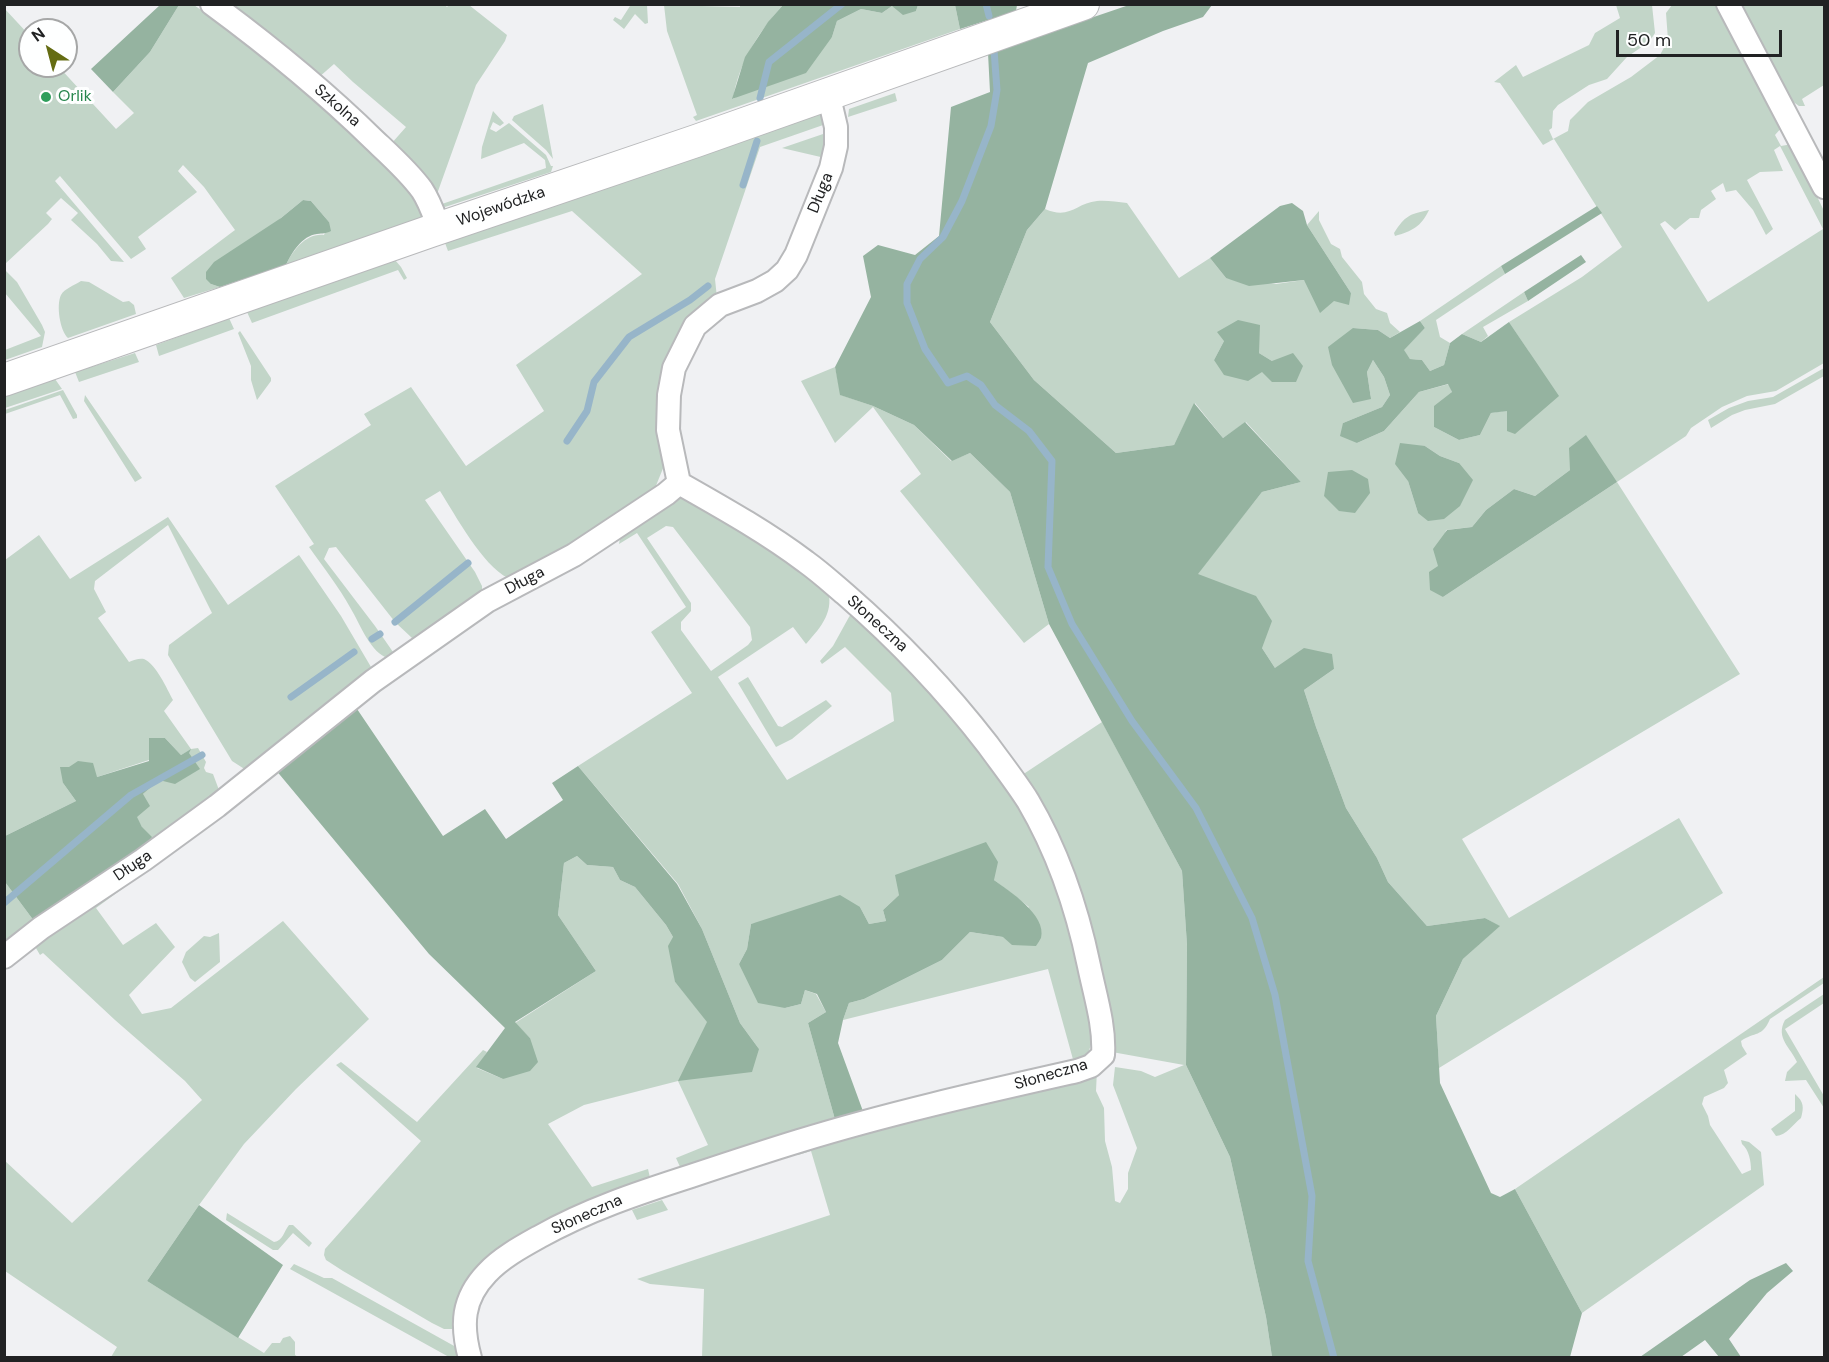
<!DOCTYPE html>
<html>
<head>
<meta charset="utf-8">
<style>
  body { margin:0 }
  #map { position:relative; width:1829px; height:1362px; overflow:hidden; background:#f0f1f3; font-family:"DM Sans",sans-serif }
  canvas { display:block }
  .frame { position:absolute; inset:0; border:6px solid #212223; pointer-events:none }
  .north { position:absolute; left:18px; top:18px; width:60px; height:60px; box-sizing:border-box; background:#feffff; border:2px solid #a6a7a7; border-radius:50%; rotate:324deg; font-size:16px; font-weight:700; line-height:24px; text-align:center; color:#212223 }
  .north::after { content:''; display:block; margin:auto; width:21px; height:27px; background:#646c12; clip-path:polygon(50% 0,100% 100%,50% 72%,0 100%) }
  .scale { position:absolute; left:1616px; top:30px; width:166px; height:27px; box-sizing:border-box; border:3px solid #212223; border-top:0; padding-left:8px; font-size:18px; line-height:21px; white-space:nowrap; color:#212223; -webkit-text-stroke:4px #feffff; paint-order:stroke }
</style>
</head>
<body>
<div id="map">
<canvas width="1829" height="1362"></canvas>
<div class="frame"></div>
<div class="north">N</div>
<div class="scale">50 m</div>
</div>
<script>
const context = document.querySelector('canvas').getContext('2d');
context.lineJoin = 'round';
function fill(path, color) { context.fillStyle = color; context.fill(path, 'evenodd'); }
function strokePath(path, color, width, dash) { context.strokeStyle = color; context.lineWidth = width; context.lineCap = dash ? 'butt' : 'round'; context.setLineDash(dash || []); context.stroke(path); }
function label(font, color, halo, rows, align = 'center') {
  context.font = font + ' "DM Sans",sans-serif'; context.lineWidth = 6; context.setLineDash([]); context.textBaseline = 'middle'; context.strokeStyle = halo; context.fillStyle = color; for (const [text, x, y, turn = 0] of rows) {
    context.save(); context.translate(x, y); context.rotate((+turn || 0) * Math.PI / 180); context.textAlign = isNaN(turn) ? turn : align; if (halo) context.strokeText(text, 0, 0); context.fillText(text, 0, 0); context.restore();
  }
}
fill(new Path2D(`
  M444 4 447 7 449 5H469L507 35 505 41 476 85 437 194 391 144 406 127 353 82 334 64 318 78 226 5Z
  M179 5H194L253 47 356 135 394 176 404 179 424 217 286 265C293 250 306 233 324 235L329 222 311 201 303 200 281 218 211 284 220 287 184 298 171 278 235 230 204 187 183 165 178 171 197 192 138 237 146 249 131 259 60 176 55 181 124 262 111 261 97 244 71 220 78 213 61 198 46 213 52 219 48 224 5 264 4 8 30 36V66H58L116 129 134 113 113 92 150 52Z
  M628 5H647L648 23 645 24 635 14 624 29 613 20 615 17 621 20 630 6Z
  M664 5 740 7V5H783C758 33 739 62 733 99L832 37 837 21 861 9 882 13 892 6 916 11 918 5H955L960 29 696 121 693 117 697 115 667 31Z
  M1616 5H1652L1655 33 1649 42 1627 57 1607 79 1589 85 1558 105 1553 111 1552 128 1549 130 1553 139 1568 131 1570 120 1588 102 1631 77 1660 55 1668 40 1666 13 1672 5H1717L1783 126 1775 135 1781 146 1792 144 1824 211V363L1776 391 1747 396 1722 407 1691 428 1686 436 1617 482 1740 674 1462 839 1509 918 1679 818 1723 893 1439 1068 1436 1016 1463 959 1499 926 1485 918 1427 926 1388 882 1377 858 1346 808 1316 727 1304 690 1334 669 1275 668 1262 648 1197 574 1262 492 1301 482 1246 422 1223 438 1195 403 1174 445 1116 453 1034 380 990 322 1027 230 1045 209C1070 220 1076 203 1097 201 1106 200 1117 202 1127 203L1179 278 1210 258 1226 278 1276 284 1304 280 1334 301 1351 293 1307 225 1319 211V220L1331 244 1340 249 1342 257 1362 282 1364 294 1376 309 1387 313 1390 323 1400 332 1390 338 1378 330 1353 328 1371 399 1367 372 1373 360 1384 377 1390 395 1382 407 1343 423 1357 443 1384 431 1419 392 1449 384 1452 392 1434 427 1459 440 1480 435 1491 413 1508 410 1529 352 1509 322 1582 277 1622 247 1554 139 1543 145 1500 83 1494 82 1516 65 1523 77 1589 45 1595 33 1620 18ZM1780 146 1823 229 1708 302 1660 224 1665 221 1675 230 1690 218H1699L1701 210 1716 199 1711 191 1723 183 1726 192 1736 190 1753 210 1766 235 1773 229 1747 180 1760 172 1783 171 1774 150ZM1224 341 1259 353 1272 361 1214 360ZM1425 446 1440 456 1459 463 1418 513 1408 481ZM1570 470 1617 482 1443 597 1438 566 1446 530 1472 527 1486 510 1514 489 1535 496Z
  M1740 5H1824V85L1802 99 1805 106H1799L1792 101Z
  M895 93 897 101 848 117 849 109Z
  M543 104 553 159 546 150 512 120 514 116Z
  M493 111 504 123 500 126 493 122 490 129 496 132 509 123 546 155 551 166H553L551 172 445 207 442 204 546 168 545 160 524 143 481 159 482 147Z
  M824 113 826 124 760 147 715 279 717 298 685 337 666 461 653 493 569 551 508 578C482 565 456 516 440 491L425 500 475 572 482 586V597L425 635 412 638 395 622 336 547 329 548 324 559 375 626 393 652 385 657C369 649 360 624 351 609 339 587 323 567 309 547L314 544 275 486 371 425 364 414 411 387 466 466 544 411 516 365 642 274 572 211 448 251 445 243Z
  M826 133 825 158 782 148Z
  M1429 210C1421 227 1412 231 1395 236L1394 233C1405 216 1409 214 1429 210Z
  M395 260 401 267 407 278 404 280 398 270 252 323 247 312Z
  M1501 266 1505 274 1436 320 1440 337 1450 343 1444 365 1430 371 1422 360 1410 359 1403 350 1425 328 1420 321Z
  M4 269 17 282 42 325 45 332 42 347 5 360V350L41 336 5 293Z
  M81 281 89 282 123 302 129 301 134 305 136 314 68 338C60 331 56 305 61 295 64 289 75 285 81 281Z
  M1524 292 1528 301 1483 327 1488 336 1481 342 1462 334Z
  M229 318 234 329 159 356 156 345Z
  M240 331 271 378V381L257 400 251 380V366L238 333Z
  M135 353 139 362 79 382 75 372Z
  M835 367 841 395 873 406 914 425 951 461 970 453 1010 492 1049 624 1024 643 900 491 921 474 873 407 835 443 801 381Z
  M1824 368V376L1775 404 1745 410 1732 415 1711 428 1708 420 1729 408 1748 401 1773 397Z
  M55 379 62 389 5 408 4 396Z
  M63 390 77 415V418L73 419 60 395 5 414V410Z
  M85 395 142 478 135 482 84 401Z
  M684 491 827 587C835 611 822 626 806 644L793 627 718 677 787 780 894 721 891 693 845 647 822 664 820 661 833 646 849 617 853 612 858 613 967 731 1039 832 1074 929 1093 1038 1088 1054 1074 1063 1048 969 843 1020 849 1003 864 999 942 960 970 932 1003 937 1029 907 994 880 899 895 883 910 886 921 869 924 860 907 751 924 747 949 739 964 785 1008 801 1004 805 990 816 994 826 1012 808 1023 836 1123 681 1169 676 1158 708 1145 678 1081 584 1105 548 1124 592 1187 648 1169 651 1182 530 1234 456 1329H444L432 1323 343 1271 326 1260 324 1255 325 1249 421 1141 336 1065 341 1062 417 1122 483 1050 487 1052 477 1068 503 1079 530 1038 515 1023 596 971 558 915 564 863 577 856 587 865 613 867 620 880 635 887 666 925 673 937 675 982 708 1022 759 1049 740 1023 702 929 678 884 578 766 692 693 651 632 686 607 637 533 619 544 620 538 648 520ZM666 526 673 527 750 627 752 640 748 645 711 671 681 630V622L691 611V603L647 538Z
  M168 517 228 605 299 555 341 616 371 667 366 681 246 770 232 761 168 655 169 645 212 613 168 525 95 581 94 589 106 612 98 618 129 662C134 660 139 658 144 659 156 664 167 689 173 700L164 711 191 749 198 748 206 762 204 768 206 772 213 774 219 790 214 800 129 862 142 827 136 817 143 794 190 750 181 755 165 738H149V760L97 777 63 783 76 801 5 836V560L39 535 70 579Z
  M748 677 778 726 782 727 826 700 832 706 792 739 776 747 738 683Z
  M1102 722 1182 871 1187 945 1186 1065 1230 1157 1266 1317 1272 1357H702L704 1289 650 1284 637 1279 830 1215 811 1151 798 1155 797 1147 1097 1070 1096 1091 1104 1108 1105 1141 1112 1167 1115 1201 1120 1203 1128 1189V1173L1137 1148 1113 1085 1115 1067 1141 1071 1155 1077 1184 1065 1112 1052 1019 777Z
  M136 871 144 873 96 908 123 945 156 923 175 947 129 995 142 1014 171 1008 283 921 369 1019 296 1089 244 1144 199 1205 147 1281 264 1353 272 1343H280L283 1338 290 1336 295 1342V1355L298 1357H111L117 1347 5 1271 4 1160 72 1223 202 1100 185 1081 115 1020 43 953 40 955 33 943Z
  M5 882 37 925 5 950Z
  M219 933 220 962 195 982 190 978 182 962 186 952 204 936 210 937Z
  M1824 977V983L1770 1019C1762 1038 1755 1031 1741 1041L1742 1046 1747 1054 1724 1070 1728 1083 1724 1088 1704 1097 1702 1104 1708 1116 1710 1125 1742 1174 1751 1170C1751 1161 1749 1150 1742 1144L1741 1140 1749 1142 1761 1152 1764 1185 1582 1313 1515 1189Z
  M1824 994V1003L1785 1029 1824 1096V1108L1806 1080 1785 1081 1787 1072 1797 1062C1791 1048 1775 1038 1785 1020Z
  M1795 1094C1804 1102 1804 1107 1801 1118 1792 1125 1787 1135 1776 1136L1771 1129 1795 1111Z
  M662 1200 668 1210 637 1220 632 1210Z
  M227 1213 274 1242C283 1241 284 1231 289 1225H293L312 1243 309 1247 293 1233 278 1250H273L226 1220Z
  M294 1264 324 1278H332L456 1347 463 1357H449L290 1269Z`), '#c2d5c8');
fill(new Path2D(`
  M160 5H179L150 52 113 92 91 69Z
  M783 5V4L918 5 916 11 903 15 892 6 882 13 861 9 837 21 832 37 806 73 732 99 745 57 768 22Z
  M955 5H1017L1016 11 960 29Z
  M1129 5H1212L1203 17 1163 31 1088 63 1045 209 1027 230 990 322 1034 380 1116 453 1174 445 1194 403 1223 438 1245 422 1301 482 1262 492 1198 574 1256 596 1272 621 1262 648 1275 668 1304 648 1332 654 1334 669 1304 690 1316 727 1346 808 1377 858 1388 882 1427 926 1485 918 1500 926 1463 959 1436 1016 1440 1083 1491 1193 1500 1197 1515 1189 1582 1313 1570 1357H1272L1266 1317 1230 1157 1186 1065 1187 945 1182 871 1049 624 1010 492 970 453 952 461 914 425 873 406 840 395 835 367 871 297 863 256 878 245 915 255 939 236 951 107 990 92 988 53Z
  M303 200 311 201 329 222 331 231C325 234 323 233 317 234 302 236 292 252 286 265L220 287 211 284 206 279V272L214 262 281 218Z
  M1292 203 1303 211 1307 225 1351 293 1349 305 1334 301 1320 313 1304 280 1249 286 1226 278 1210 258 1280 206Z
  M1597 206 1602 213 1505 274 1501 266Z
  M1581 255 1586 262 1528 301 1524 292Z
  M1238 320 1260 325 1259 353 1272 361 1293 353 1303 366 1296 382H1272L1262 372 1248 381 1224 375 1214 360 1224 341 1217 332Z
  M1420 321 1425 328 1404 350 1410 359 1422 360 1430 371 1444 365 1450 343 1462 334 1481 342 1509 322 1559 396 1515 434 1507 431V411L1491 413 1480 435 1459 440 1434 427V406L1452 392 1448 384 1419 392 1384 431 1357 443 1340 436 1343 423 1382 407 1390 395 1384 377 1373 360 1367 372 1371 399 1353 403 1332 365 1328 347 1353 328 1378 330 1390 338Z
  M1586 435 1617 482 1443 597 1430 590 1429 572 1438 566 1433 549 1447 530 1472 527 1486 510 1514 489 1535 496 1570 470 1569 448Z
  M1400 443 1425 446 1440 456 1459 463 1473 480 1460 506 1444 519 1428 521 1418 513 1408 481 1395 464Z
  M1352 470 1368 479 1370 493 1355 513 1339 511 1324 496 1328 472Z
  M355 706 443 836 485 809 506 839 563 800 552 783 578 766 677 884 702 929 740 1023 759 1049 752 1072 678 1081 707 1022 675 982 668 946 673 937 666 925 635 887 620 880 613 867 587 865 577 856 564 863 558 915 596 971 515 1022 530 1038 538 1062 530 1071 503 1079 476 1067 505 1028 429 954 275 769Z
  M149 738H165L181 755 191 749 189 753 200 769 175 784 159 780 143 794 150 806 137 817 142 827 152 837 144 848 37 925 5 882V836L76 801 63 783 60 767H69L78 761 93 763 97 777 149 761Z
  M986 842 998 862 994 880C1009 891 1047 915 1041 938 1041 938 1037 945 1036 946L1012 945 1003 937 970 932 942 960 864 999 849 1003 843 1020 838 1043 864 1114 836 1123 808 1023 826 1012 817 994 805 990 801 1004 785 1008 758 1003 739 964 747 949 751 924 840 895 860 907 869 924 886 921 883 910 899 895 895 875Z
  M199 1205 283 1265 238 1338 147 1281Z
  M1786 1263 1793 1271 1767 1293 1729 1339 1741 1357H1719L1705 1340 1681 1357H1640L1750 1280Z`), '#95b3a0');
strokePath(new Path2D(`
  M986 4 989 16
  M994 50 997 90 991 126 962 201 943 237 920 259 907 284V303L925 349 948 383 967 376 981 385 995 405 1029 431 1052 461 1048 567 1072 624 1132 721 1196 808 1252 918 1275 995 1312 1196 1308 1261 1334 1358
  M760 98 769 62 842 4
  M743 185 757 141
  M567 441 587 411 594 382 629 337 690 300 708 286
  M395 622 468 563
  M372 639 380 634
  M291 697 354 652
  M4 903 131 795 202 755`), '#97b5c9', 7);
const minor = new Path2D(`
  M212 4C269 46 324 91 374 140 391 156 409 172 422 190 430 202 434 215 439 228
  M1728 4 1824 187
  M679 483 668 430 669 395 674 368 695 326 720 305 757 291 775 281 787 270 796 255 831 168 836 146V127L828 93
  M4 957 41 928 143 860 217 806 373 681 487 601 574 555 666 494 679 483
  M470 1358C461 1325 462 1299 487 1273 501 1258 521 1247 539 1237 587 1210 638 1193 691 1176 727 1164 763 1152 799 1141 890 1113 984 1092 1077 1071L1091 1066 1103 1055C1105 1026 1095 995 1089 966 1077 908 1058 852 1028 801 1016 782 1001 763 988 745 944 688 899 641 845 594 832 583 820 572 806 562 766 532 723 508 679 483`);
const secondary = new Path2D(`
  M4 380 431 231 696 141 1083 4`);
strokePath(minor, '#b8b9bb', 26);
strokePath(secondary, '#b8b9bb', 34);
strokePath(minor, '#fff', 22);
strokePath(secondary, '#fff', 32);
for (const [x, y, r, color] of [
  [46,97,6,"#2e9e5b"]
]) { const dot = new Path2D(); dot.arc(x, y, r, 0, 2 * Math.PI); context.fillStyle = color; context.fill(dot); strokePath(dot, '#feffff', 2); }
label('16px', '#27864d', '#feffff', [
  ["Orlik",58,97]
], 'left');
label('16px', '#212223', '#feffff', [
  ["Szkolna",337,106,41],
  ["Długa",821,193,-68],
  ["Wojewódzka",501,207,-19],
  ["Długa",525,581,-28],
  ["Słoneczna",877,624,42],
  ["Długa",133,866,-34],
  ["Słoneczna",1051,1075,-16],
  ["Słoneczna",587,1215,-24]
]);
</script>
</body>
</html>
